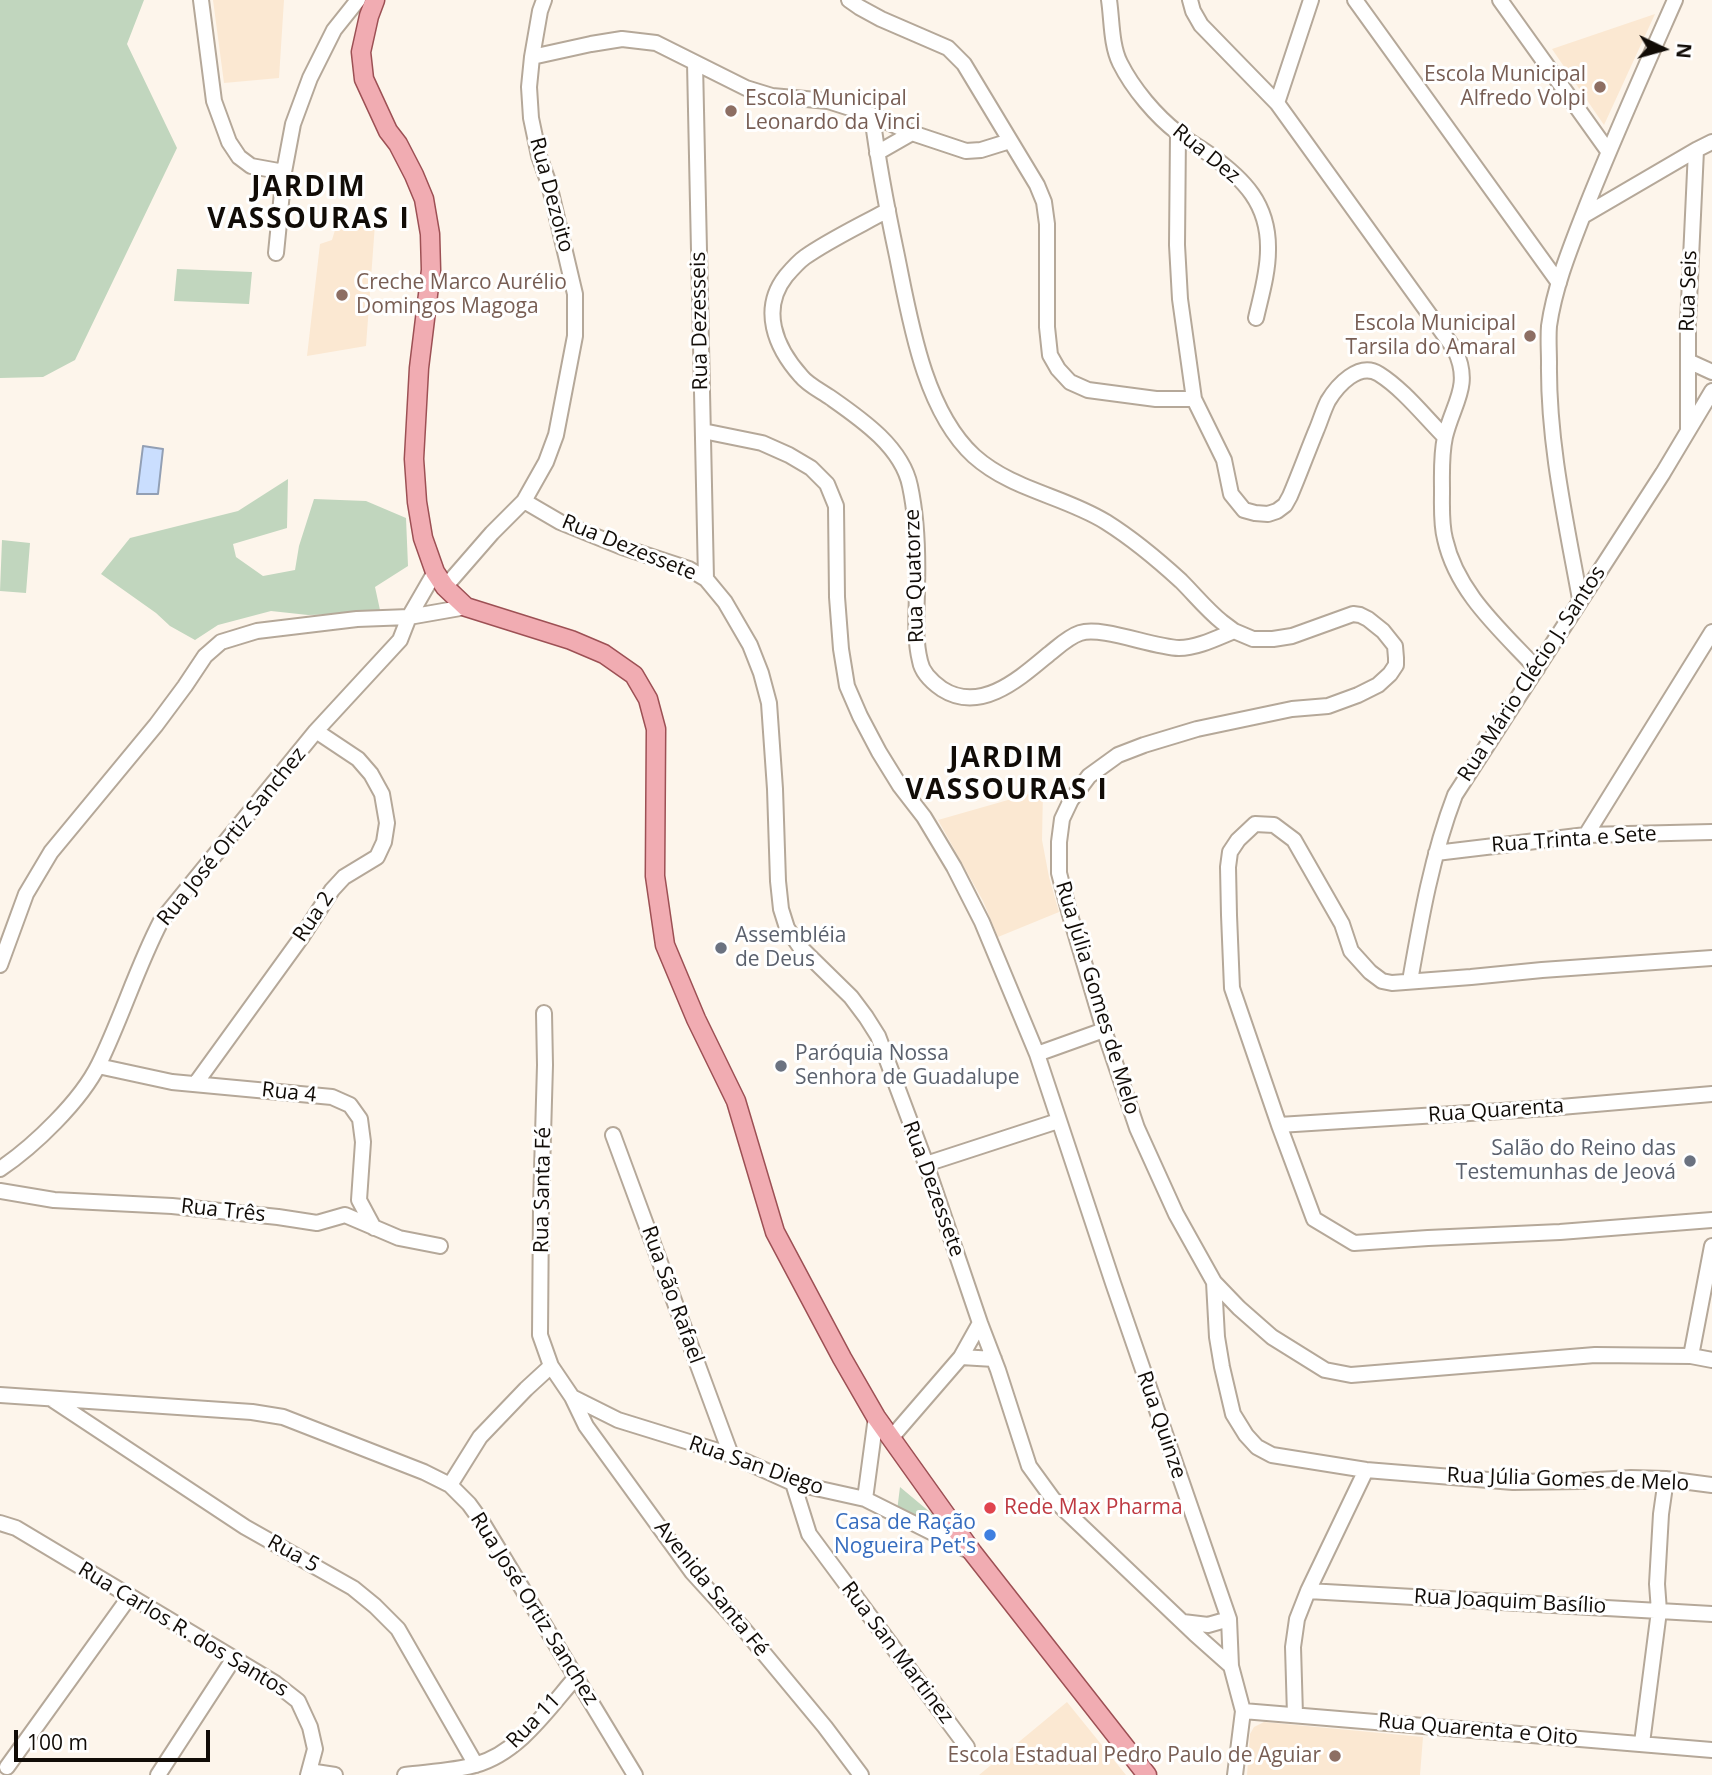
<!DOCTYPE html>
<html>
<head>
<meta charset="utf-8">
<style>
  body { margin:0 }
  #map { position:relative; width:1712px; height:1775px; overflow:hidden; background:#fdf5eb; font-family:"Open Sans",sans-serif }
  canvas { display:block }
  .north { position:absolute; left:1628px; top:14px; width:70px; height:70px; -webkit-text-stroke:5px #fff; paint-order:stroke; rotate:95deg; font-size:19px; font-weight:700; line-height:28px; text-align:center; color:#110c07 }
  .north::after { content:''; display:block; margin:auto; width:24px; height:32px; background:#110c07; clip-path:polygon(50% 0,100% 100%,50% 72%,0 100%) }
  .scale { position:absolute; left:14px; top:1730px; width:196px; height:32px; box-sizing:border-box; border:4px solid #110c07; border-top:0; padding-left:9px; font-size:21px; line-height:24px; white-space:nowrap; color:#110c07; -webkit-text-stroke:5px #fff; paint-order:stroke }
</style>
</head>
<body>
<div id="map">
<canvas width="1712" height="1775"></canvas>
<div class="north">N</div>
<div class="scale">100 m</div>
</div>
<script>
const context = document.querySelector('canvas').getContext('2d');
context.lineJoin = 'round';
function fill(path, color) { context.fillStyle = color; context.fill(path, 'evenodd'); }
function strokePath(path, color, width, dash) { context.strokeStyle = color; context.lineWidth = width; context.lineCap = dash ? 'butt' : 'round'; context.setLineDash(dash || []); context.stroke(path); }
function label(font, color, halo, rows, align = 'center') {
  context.font = font + ' "Open Sans",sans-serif'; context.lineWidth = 6; context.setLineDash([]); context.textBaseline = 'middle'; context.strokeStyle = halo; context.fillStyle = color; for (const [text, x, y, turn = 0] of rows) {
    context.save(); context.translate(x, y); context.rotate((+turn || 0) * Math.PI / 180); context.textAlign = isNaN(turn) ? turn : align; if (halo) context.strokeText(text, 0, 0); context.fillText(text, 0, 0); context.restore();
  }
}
fill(new Path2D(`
  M213 0H284L279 78 224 83Z
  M1655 14 1604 125 1552 49Z
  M375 224 366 346 307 356 320 244 332 240 335 230Z
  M1043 790 1042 840 1049 877 1059 912 998 937 983 901 938 820Z
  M1067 1702 1126 1775H979Z
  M1264 1722 1423 1737 1420 1775H1247L1250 1734 1254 1727Z`), '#fbe8d2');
fill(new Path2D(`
  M0 0H144L127 44 177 148 75 360 43 377 0 378Z
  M177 269 252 272 249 304 174 301Z
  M288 479 287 528 233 544 236 557 263 576 295 570 299 546 314 499 366 501 406 518 408 566 375 587 380 610 348 614 308 615 271 611 218 625 195 640 170 626 156 613 101 574 130 538 238 511Z
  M2 540 30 543 26 593 0 591Z
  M900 1487 937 1518 934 1529 897 1511Z`), '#c1d6be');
const water = new Path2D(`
  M143 446 163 449 158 494H137Z`);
fill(water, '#cadefe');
strokePath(water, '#929fb4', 2);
const minor = new Path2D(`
  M201 0 214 101 229 142 239 157 251 166 284 172
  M849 0 859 7 881 19 948 48 964 64 1037 185 1044 202 1047 224V327L1050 355 1058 369 1070 382 1088 390 1156 399H1194
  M1109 0C1112 20 1111 45 1120 63 1133 89 1156 116 1178 133 1188 141 1199 147 1209 154 1244 179 1269 204 1268 250 1268 273 1261 296 1256 318
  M1190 0 1193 11 1201 25 1277 103 1455 350C1472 386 1453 403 1445 437 1441 455 1442 473 1442 491 1442 507 1441 524 1445 539 1457 593 1501 630 1537 669
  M1355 0 1559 283
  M1500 0 1608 151
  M532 57 591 44 622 39 656 43 746 88 772 96 828 101 872 115 912 133 966 151 981 150 1010 141
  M695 63 706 579
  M1277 103 1311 0
  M872 115C878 162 887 209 897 256 910 320 924 410 974 456 1012 490 1064 496 1106 522 1133 539 1157 559 1181 581 1195 595 1207 610 1222 622L1234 631 1253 639H1273L1292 636 1353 614 1360 615 1368 619 1383 631 1395 646 1396 658V665L1390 674 1378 685 1358 695 1328 706 1292 709 1197 729 1144 745 1118 755 1089 776 1071 800 1062 819 1059 842V873L1070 915 1104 1030 1137 1128 1176 1214 1214 1282 1217 1337 1222 1367 1233 1414 1246 1435 1257 1447 1272 1455 1366 1470 1513 1482 1581 1481 1631 1478 1666 1479 1712 1485
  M1178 133 1177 245 1180 299 1194 399 1224 460 1231 494 1244 510 1255 513 1268 514 1277 511 1285 505 1290 496C1299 475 1307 453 1316 431 1320 422 1323 411 1328 401 1337 386 1359 361 1379 374 1403 389 1425 417 1445 437
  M877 153 912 133
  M888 210C861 225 829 240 805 257 798 262 792 269 786 276 760 309 775 347 801 376 808 385 821 391 831 398 861 419 902 447 910 486 917 519 918 553 917 587 917 611 914 637 920 661 922 673 932 682 942 689 981 714 1020 678 1049 654 1058 647 1068 637 1080 633 1102 626 1152 647 1179 648 1197 648 1217 638 1234 631
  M1583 216 1696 150 1712 142
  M276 253 284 172 293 124 310 78 334 30 358 0
  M1688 361 1712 372
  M703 431 762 443 789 455 811 468 827 484 836 506 837 597 841 649 847 686 860 716 879 752 900 786 924 817 954 867 982 922 1037 1054 1113 1283 1229 1619 1231 1666 1243 1711 1235 1775
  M1688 431V323L1696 150
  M524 501 560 522 622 547 689 569 706 579 725 602 750 645 761 673 769 703 775 789 778 881 781 909 787 928 800 947 851 997 866 1017 878 1036 926 1164 980 1323 998 1370 1029 1466 1053 1499 1195 1634 1231 1666
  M445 587 492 533 524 501 546 462 556 435 575 336V294L549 184 539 156 531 118 529 87 532 57 540 11 544 0
  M1580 599C1566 522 1548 442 1549 363 1549 351 1548 338 1549 326 1555 284 1572 244 1587 205 1615 135 1645 68 1675 0
  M1586 835 1712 632
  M1436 853 1586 835 1712 832
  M1712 958 1542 970 1471 977 1392 983 1382 981 1370 972 1351 951 1342 924 1294 840 1274 825 1255 824 1238 840 1230 852 1228 867 1229 915 1232 988 1279 1125 1314 1219 1354 1243 1428 1238 1560 1232 1712 1220
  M0 965 26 894 51 852 156 725 185 686 205 656 221 642 257 631 357 619 409 617 466 607
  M1410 981C1421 918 1432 855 1455 795L1663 473 1712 391
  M544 1013 545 1065 541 1206 540 1335 551 1366 572 1397 618 1420 731 1455 793 1483 865 1499 973 1553
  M1037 1054 1104 1030
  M98 1066 172 1082 332 1097 350 1105 360 1119 363 1142 359 1200 374 1228
  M196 1083 301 938 332 890 344 877 377 857 384 842 387 823 382 794 371 774 358 759 316 731
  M1279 1125 1549 1108 1712 1094
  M613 1135 731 1455
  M926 1164 1058 1121
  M0 1169C34 1146 81 1101 99 1064 122 1017 137 967 161 921L316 731 400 640 409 617 435 572
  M0 1191 54 1200 172 1206 278 1217 317 1223 345 1215 399 1238 440 1246
  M1214 1282 1239 1308 1272 1337 1325 1370 1351 1375 1595 1355 1691 1356 1712 1360
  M1691 1356 1712 1246
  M961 1357 994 1359
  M0 1395 252 1412 283 1417 424 1472 450 1485 469 1504 482 1522 635 1775
  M572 1397 586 1426 692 1572 742 1627 825 1727 861 1775
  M53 1400 245 1527 353 1588 375 1606 398 1629 476 1765
  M891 1438 961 1357 980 1323
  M793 1483 809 1534 967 1747
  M450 1485 480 1437 526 1389 551 1366
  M865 1499 876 1417
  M0 1523 16 1528 275 1683 298 1701 310 1727 315 1749 308 1775
  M1308 1591 1712 1614
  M1183 1622 1208 1625 1229 1619
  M1243 1711 1712 1750
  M1295 1715 1293 1647 1297 1619 1308 1591 1366 1470
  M1642 1743 1659 1611 1657 1584 1661 1514 1666 1479
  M7 1767 130 1596
  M309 1771 335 1775
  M158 1775 234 1658
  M405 1775C428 1772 454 1771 475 1765 519 1753 548 1709 576 1677`);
const major = new Path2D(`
  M375 0 369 16 361 52 364 79 388 131 398 144 414 175 424 199 430 234 431 270 419 368 414 459 417 502 423 538 435 572 445 587 466 607 571 640 604 654 634 675 648 699 656 729 655 876 665 945 696 1019 736 1101 775 1232 842 1358 876 1417 973 1553 1147 1775`);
strokePath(minor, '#b5a899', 18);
strokePath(major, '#9d5054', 21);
strokePath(minor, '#fff', 14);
strokePath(major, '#f1acb2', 18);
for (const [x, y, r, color] of [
  [1600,87,7,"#8d6e63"],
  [731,111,7,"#8d6e63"],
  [342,295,7,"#8d6e63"],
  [1530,336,7,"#8d6e63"],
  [721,948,7,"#6b7280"],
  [781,1066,7,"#6b7280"],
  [1690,1161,7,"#6b7280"],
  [990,1508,7,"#e0444e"],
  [990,1535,7,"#3f7fe0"],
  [1335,1756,7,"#8d6e63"]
]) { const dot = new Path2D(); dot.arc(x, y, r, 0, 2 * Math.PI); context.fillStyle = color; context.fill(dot); strokePath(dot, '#fff', 2.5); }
label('21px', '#785e54', '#fff', [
  ["Escola Municipal",1586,75],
  ["Alfredo Volpi",1586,99],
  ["Escola Municipal",745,99,"left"],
  ["Leonardo da Vinci",745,123,"left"],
  ["Creche Marco Aurélio",356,283,"left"],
  ["Domingos Magoga",356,307,"left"],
  ["Escola Municipal",1516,324],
  ["Tarsila do Amaral",1516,348],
  ["Escola Estadual Pedro Paulo de Aguiar",1321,1756]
], 'right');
label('21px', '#110c07', '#fff', [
  ["Rua Dez",1206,154,39],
  ["Rua Dezoito",551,195,75],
  ["Rua Seis",1689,291,-88],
  ["Rua Dezesseis",700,321,-91],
  ["Rua Dezessete",629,548,22],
  ["Rua Quatorze",915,576,-92],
  ["Rua Mário Clécio J. Santos",1532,674,-57],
  ["Rua José Ortiz Sanchez",232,837,-51],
  ["Rua Trinta e Sete",1574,840,-4],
  ["Rua 2",314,917,-56],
  ["Rua Júlia Gomes de Melo",1097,998,73],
  ["Rua 4",289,1093,6],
  ["Rua Quarenta",1496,1111,-4],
  ["Rua Dezessete",933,1189,70],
  ["Rua Santa Fé",543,1190,-89],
  ["Rua Três",223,1211,6],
  ["Rua São Rafael",672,1295,70],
  ["Rua Quinze",1161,1425,71],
  ["Rua San Diego",756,1466,19],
  ["Rua Júlia Gomes de Melo",1568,1480,2],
  ["Rua 5",293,1554,29],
  ["Avenida Santa Fé",711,1589,51],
  ["Rua Joaquim Basílio",1510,1602,3],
  ["Rua José Ortiz Sanchez",534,1609,58],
  ["Rua Carlos R. dos Santos",183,1630,31],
  ["Rua San Martinez",897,1653,53],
  ["Rua 11",534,1721,-46],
  ["Rua Quarenta e Oito",1478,1730,5]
]);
label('21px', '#5b616d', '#fff', [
  ["Assembléia",735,936],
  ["de Deus",735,960],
  ["Paróquia Nossa",795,1054],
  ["Senhora de Guadalupe",795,1078],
  ["Salão do Reino das",1676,1149,"right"],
  ["Testemunhas de Jeová",1676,1173,"right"]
], 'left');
label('21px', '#be3a42', '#fff', [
  ["Rede Max Pharma",1004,1508]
], 'left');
label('21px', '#366cbe', '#fff', [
  ["Casa de Ração",976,1523],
  ["Nogueira Pet's",976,1547]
], 'right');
context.letterSpacing = '2px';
label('bold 28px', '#110c07', '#fff', [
  ["JARDIM",309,188],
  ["VASSOURAS I",309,220],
  ["JARDIM",1007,759],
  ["VASSOURAS I",1007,791]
]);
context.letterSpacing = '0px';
</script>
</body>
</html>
